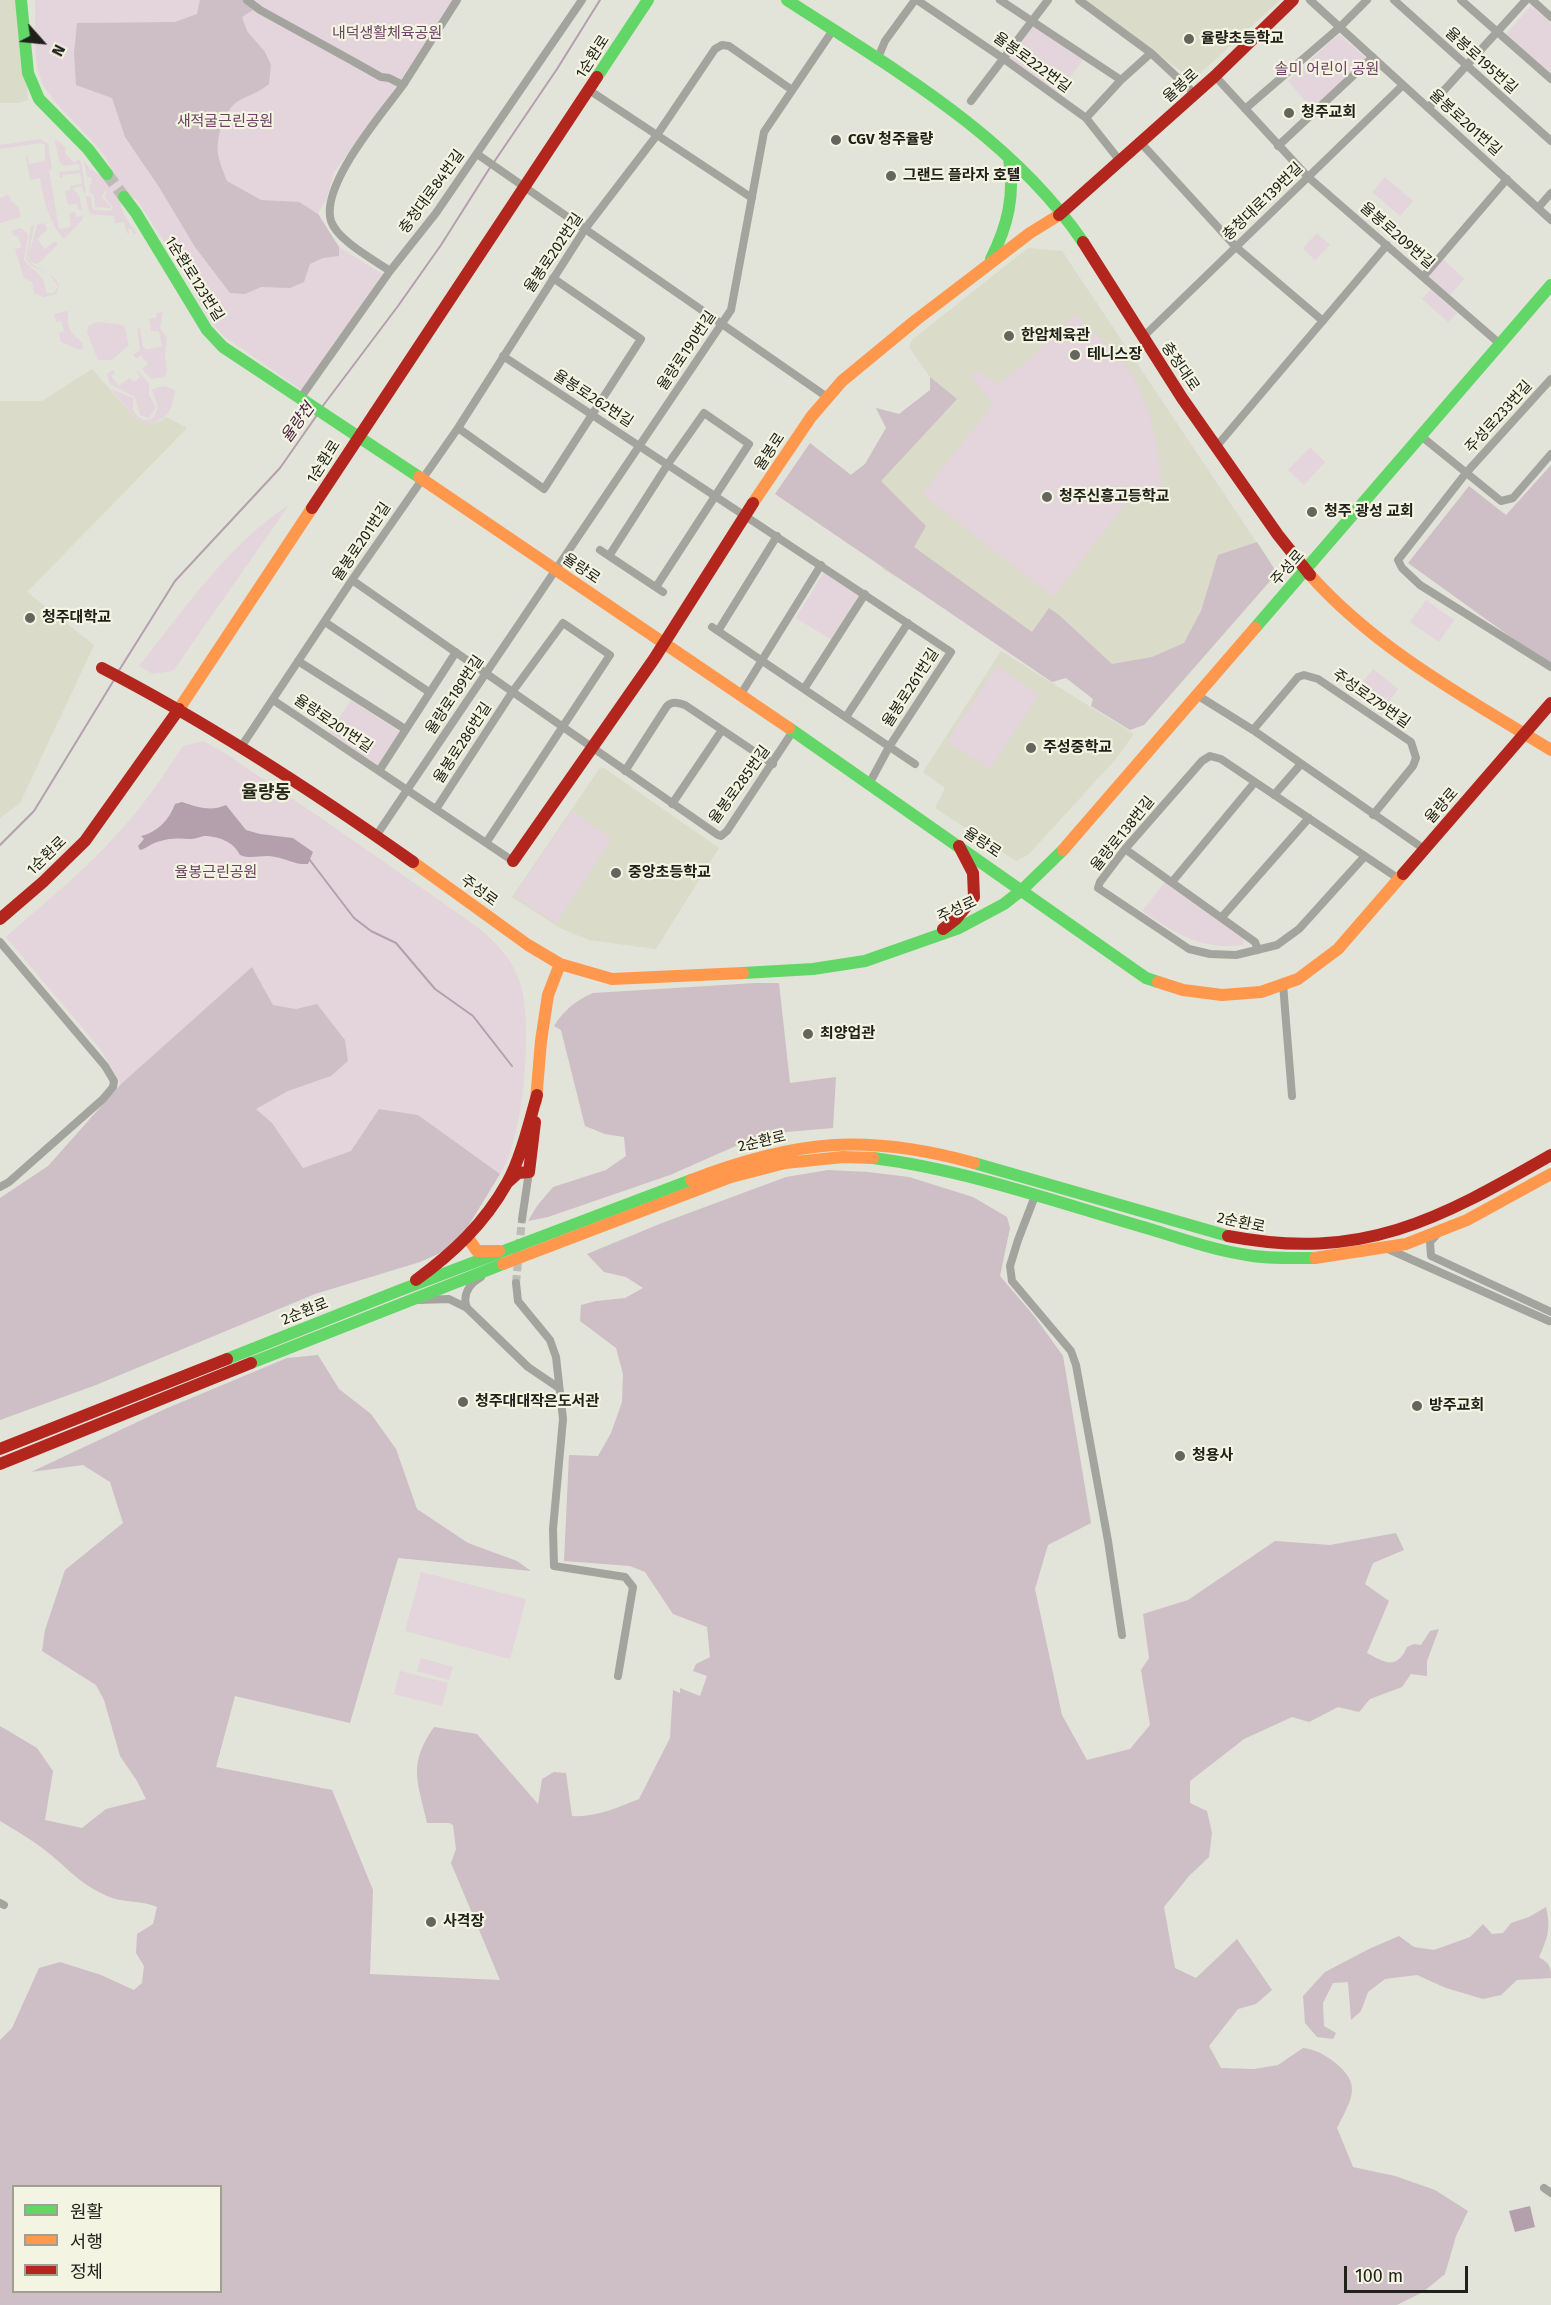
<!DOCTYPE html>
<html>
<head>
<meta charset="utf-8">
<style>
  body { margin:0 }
  #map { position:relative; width:1551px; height:2305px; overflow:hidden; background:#e2e3d9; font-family:"Fira Sans","Noto Sans KR",sans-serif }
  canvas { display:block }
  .legend { position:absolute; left:12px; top:2185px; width:210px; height:108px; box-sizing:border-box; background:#f4f4e2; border:2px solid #a0a092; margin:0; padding:8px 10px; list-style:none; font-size:18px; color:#21211b }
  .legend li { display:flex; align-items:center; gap:12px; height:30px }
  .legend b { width:30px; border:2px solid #a0a092 }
  .north { position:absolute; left:12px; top:12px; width:60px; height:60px; -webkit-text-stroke:4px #f4f4e2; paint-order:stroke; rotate:117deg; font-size:16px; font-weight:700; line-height:24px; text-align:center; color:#21211b }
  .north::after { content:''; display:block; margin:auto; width:21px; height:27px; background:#21211b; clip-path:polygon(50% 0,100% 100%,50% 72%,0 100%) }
  .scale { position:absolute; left:1344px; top:2266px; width:124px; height:27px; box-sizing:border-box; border:3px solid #21211b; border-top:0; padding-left:8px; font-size:18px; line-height:21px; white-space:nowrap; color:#21211b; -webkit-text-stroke:4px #f4f4e2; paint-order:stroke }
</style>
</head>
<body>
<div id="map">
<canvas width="1551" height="2305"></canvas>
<ul class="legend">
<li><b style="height:8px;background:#63d668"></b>원활</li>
<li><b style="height:8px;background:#ff974d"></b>서행</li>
<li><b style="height:8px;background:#b3261e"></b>정체</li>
</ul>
<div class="north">N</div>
<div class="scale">100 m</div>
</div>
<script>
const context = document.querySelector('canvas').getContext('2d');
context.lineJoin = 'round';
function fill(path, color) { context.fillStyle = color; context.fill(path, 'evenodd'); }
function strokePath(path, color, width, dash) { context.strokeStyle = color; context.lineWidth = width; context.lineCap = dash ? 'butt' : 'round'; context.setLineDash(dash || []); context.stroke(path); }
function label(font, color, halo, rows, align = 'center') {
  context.font = font + ' "Fira Sans","Noto Sans KR",sans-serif'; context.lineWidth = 4.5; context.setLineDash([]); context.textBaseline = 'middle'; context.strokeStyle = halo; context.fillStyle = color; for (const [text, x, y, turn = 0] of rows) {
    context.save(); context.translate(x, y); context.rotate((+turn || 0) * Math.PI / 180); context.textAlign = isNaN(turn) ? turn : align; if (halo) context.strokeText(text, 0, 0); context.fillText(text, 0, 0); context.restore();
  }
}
fill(new Path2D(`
  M0 0H18L28 100 18 103H0Z
  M1085 0H1280L1193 80Z
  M1028 248 1062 251 1277 573 1144 725 884 570 878 562 850 475 865 464 886 428 876 408 899 414 931 390 930 377 909 347 912 340Z
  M92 369 134 417 147 425 161 421 166 417 187 428 27 592 94 645 20 803 0 818V401H42Z
  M1001 651 1134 734 1114 761 1028 855 1016 861 935 808 945 788 923 772Z
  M604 768 719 848 656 949 589 940 560 928 512 897 599 769Z`), '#dadbc8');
fill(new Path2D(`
  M35 0H452L404 75 334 172 327 198 318 213 339 247 382 274 303 391 225 337 210 321 175 258 137 200 129 195 121 199C119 212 130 223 137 234H133L132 229H128L130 234 127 233 124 222 115 223 114 216 90 214 85 196 91 197 92 208 95 210 111 211 113 207 104 196 107 193 105 190 102 198 111 206 110 208 95 207 94 195 90 192 89 185 92 184 91 177H87L84 161 90 169 102 176 111 170C110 149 50 106 41 79 32 55 36 25 35 0Z
  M1531 6 1551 23V74L1506 34Z
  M1032 22 1085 57 1056 96 1004 59Z
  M1339 34 1367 59 1312 109 1288 81Z
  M40 139 48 144 52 169 49 170 59 229 71 227 69 213 75 212 76 217 83 216 82 220 64 239C49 222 43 199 40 178L30 180 26 156H28L29 164 45 161V145L41 143 0 149V145Z
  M57 140 66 148 65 154 75 163 78 159 81 162 86 193H84L82 186 72 188 79 195 82 209 78 210 77 203 68 205 65 191 70 190V186L82 184 80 173 63 175V177L60 178 59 172 80 170 79 164 64 166 60 163 55 141Z
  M1385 177 1413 201 1400 216 1372 192Z
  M8 195 13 203 18 206 21 217 0 223V198Z
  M44 223 47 230 37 239 45 249 55 241 58 244 39 263 35 264 30 261 29 255 37 225Z
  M34 225 28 259C35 271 53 271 59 285L56 294 43 297 34 293 32 282 24 278 15 249 22 247 18 236H14L11 231 21 228 28 235 24 260C34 272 46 275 46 293H54L58 286 49 274 32 266 26 260 31 226Z
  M1317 233 1330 245 1315 260 1303 248Z
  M1443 259 1464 279 1449 296 1427 277Z
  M1431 289 1457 313 1448 322 1422 299Z
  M68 311C67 327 69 332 82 342L83 348 80 350 61 342 59 333 64 331 61 321 56 322 54 314Z
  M163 312 160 328 167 338 165 355 167 371 165 377 151 379 142 369 148 364 141 355 136 358 133 355 140 350 137 329 140 328 143 348H146V350L162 346 159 331H151L149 319 157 317 156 313Z
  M1075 314C1092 331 1113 347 1127 367 1151 403 1158 444 1162 486L1147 500 1132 496 1053 597 922 494 993 404 971 377 977 370 998 384 1033 356Z
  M97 322 124 325 129 345 112 360H98L87 332 88 326Z
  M113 370 115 373 111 376 119 386 129 378 134 382 140 377 137 372 138 371 149 384V395L156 407 149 418 140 415 135 397 110 384 107 374Z
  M165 386 175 390C171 412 169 418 147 425L134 417 111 389 133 398V410C138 418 145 424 154 417L158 407 152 389Z
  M1310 447 1325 462 1304 485 1288 470Z
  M289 505 173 671 153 674 139 666C183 611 229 543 289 505Z
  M824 572 859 594 832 640 796 618Z
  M1426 600 1454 620 1439 642 1410 622Z
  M997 665 1039 695 990 769 947 742Z
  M1373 669 1398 689 1382 711 1356 691Z
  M351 700 400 732 378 765 329 733Z
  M203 741 223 752 318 816 469 921C490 936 510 955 519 980 534 1018 524 1140 500 1174L418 1115 379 1109 351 1151 303 1168 272 1123 255 1109 288 1091 331 1076 296 1009 273 1005 252 968 121 1084 101 1050 6 937C44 903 86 870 120 831 144 805 164 775 183 746Z
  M572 810 612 839 556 924 514 896Z
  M1165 882 1243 938V945C1203 951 1173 932 1142 911Z
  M421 1572 526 1599 510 1659 405 1631Z
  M421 1658 453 1667 449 1680 417 1671Z
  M400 1671 448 1683 442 1706 394 1694Z`), '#e4d4dc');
fill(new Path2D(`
  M200 0H248L253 10 242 17 247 31 265 52 271 65 269 84C258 93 251 94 240 100 224 108 214 141 219 159 221 166 224 174 227 181L261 200 299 202 318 214 339 247V256L323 258 310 264 304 282 290 288 261 287 245 294 230 293 195 247 159 187 125 137 112 98 76 85 74 53 77 23 175 22 197 14Z
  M930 377 957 399 881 481 926 526 914 547 1032 632 1049 608 1059 615 1112 664 1152 657 1184 643 1201 611 1218 555 1257 542 1277 573 1144 725 1130 730 1091 706 1093 699 1066 678 1052 682 775 494 810 443 851 475 865 464 886 428 876 408 899 414 930 390Z
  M1551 465V666L1408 563 1469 486 1506 515Z
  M252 967 273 1005 296 1009 317 1004 345 1040 348 1061 331 1076 288 1091 256 1109 272 1123 303 1168 351 1151 379 1109 418 1115 500 1174 456 1246 420 1262 315 1294 96 1385 0 1420V1198L48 1166 121 1084Z
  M756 983H779L790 1083 836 1077 833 1128 763 1134 670 1175 548 1217 528 1221 537 1206 553 1187 606 1170 626 1156 624 1137 605 1134 585 1126 561 1030 554 1026C564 1010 575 1001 593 993Z
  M828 1170 868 1172 909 1177 973 1197 1007 1217 1010 1228 1000 1276 1035 1317 1063 1356 1091 1523 1048 1545 1035 1589 1062 1715 1087 1760 1130 1749 1150 1725 1141 1670 1149 1658 1143 1614 1188 1600 1275 1541 1330 1545 1396 1533 1404 1550 1373 1563 1365 1584 1389 1601 1367 1653C1385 1663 1397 1670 1407 1647L1414 1644 1421 1645 1430 1631 1439 1629 1427 1661V1676L1411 1674 1402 1687 1370 1699 1359 1712 1338 1707 1309 1722 1292 1717 1244 1739 1190 1781V1803L1207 1811 1212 1833 1209 1857 1189 1876 1164 1907 1175 1968 1196 1978 1237 1939 1272 1990 1256 2004 1238 2009 1209 2046 1221 2068 1254 2069 1278 2065 1303 2048C1316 2050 1322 2053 1333 2061 1363 2084 1352 2098 1337 2128L1353 2167 1395 2176 1435 2190 1468 2211 1456 2236 1445 2274 1423 2292 1397 2305H0V2040L12 2028 39 1968 60 1962 101 1975 134 1990 142 1983 144 1966 136 1953 137 1934 153 1924 157 1907C141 1900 122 1903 107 1896 85 1886 75 1876 58 1861 41 1845 20 1833 0 1821V1726L37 1748 53 1771 45 1820 82 1828 106 1809 146 1799 137 1781 120 1756 104 1700 96 1685 42 1651 45 1630 65 1570 123 1523 110 1482 83 1465 31 1472 165 1409 287 1358 318 1355 339 1389 371 1414 396 1449 417 1509 468 1543 517 1561 531 1571 398 1558 350 1723 235 1696 216 1767 332 1790 373 1890 370 1974 500 1980 451 1863 456 1849 453 1825 449 1823H427C418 1781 407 1766 434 1727L477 1734 538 1804 542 1779 554 1772 566 1773 572 1816C594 1818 619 1807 639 1799L670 1738 673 1690 680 1693V1688L700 1696 707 1676 693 1671 696 1664 710 1657 707 1627 673 1614 645 1572 630 1566 564 1561 569 1455 598 1456 611 1433 622 1402 623 1374 616 1348 580 1321 581 1305 596 1301 625 1298 643 1288 626 1277 604 1272 587 1254 662 1223 786 1177ZM14 2186H220V2292H14Z
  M1546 1907C1551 1927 1548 1938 1539 1957 1549 1963 1551 1966 1551 1978L1517 1980 1501 1995 1483 1999 1446 1988 1417 1975 1385 1979 1368 1992 1361 2011 1351 2020 1348 1982 1333 1983 1323 2003 1324 2026 1336 2033 1333 2039 1317 2037 1305 2023 1303 1996 1325 1972 1369 1949 1399 1936 1414 1947 1434 1950 1470 1937 1483 1924 1492 1934 1503 1933 1511 1923 1529 1917Z`), '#cebec6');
fill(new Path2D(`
  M182 802C197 807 211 812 226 805L246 830 260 834 293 838 313 852 308 864C294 865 288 859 275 857 263 854 252 860 240 855 234 842 218 836 204 836 199 837 195 839 190 839 178 838 168 838 157 842 150 844 146 849 140 850L138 846 144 839 141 836C158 832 169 820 175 804Z
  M1530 2206 1535 2227 1515 2232 1509 2211Z`), '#b4a0ad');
strokePath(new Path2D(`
  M494 162 557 69 600 0
  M322 407 398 306 441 245 491 166
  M118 672 175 581 280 468 317 415
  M0 845 34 811 114 680
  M309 859 354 918 371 931 396 943 435 989 473 1016 512 1066`), '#b4a0ad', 2);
strokePath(new Path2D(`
  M516 1283 522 1219`), '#bbbcb3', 8, [8, 4]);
strokePath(new Path2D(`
  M107 174 124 197`), '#bbbcb3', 12, [12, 6]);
strokePath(new Path2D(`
  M247 0 260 10 349 59 381 77 389 78 403 85 457 0
  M917 0 1004 59 1086 118 1120 161
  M1000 0 1121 80
  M1079 0 1151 53 1195 94
  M1310 0 1551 220
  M1394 0 1551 141
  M1461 0 1551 79
  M1532 0 1551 17
  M877 60 885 41 915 0
  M1215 76 1308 177 1500 344
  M589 90 752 198
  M971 101 1048 0
  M1428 108 1526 0
  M1245 109 1340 27 1367 0
  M1086 118 1121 80 1151 53
  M1141 143 1236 247 1323 321
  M1278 146 1373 57
  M477 154 827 397
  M1538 208 1551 193
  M390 271C374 260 337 240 331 221 320 185 382 114 403 85
  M1423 277 1507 179
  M1142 338 1403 85
  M503 356 951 652 889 747 869 784
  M1551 379 1466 473 1398 560 1402 568 1420 585 1551 667
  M301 397 390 271 436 213 582 0
  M458 428 544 489 641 339 553 278
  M1421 436 1501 501 1513 498 1551 454
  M1216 447 1387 245
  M600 550 663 592
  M609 556 668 464 704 413 749 444 656 587
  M352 580 718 835 721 836 727 831 793 731
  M325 622 429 692
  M712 627 915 764
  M718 631 777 536
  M298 661 405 729
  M804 689 865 594
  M741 694 821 565
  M1197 695 1253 730 1424 849
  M273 700 513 861
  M846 717 908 623
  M1253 730 1298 677 1304 675 1318 679 1411 742 1416 758 1413 766 1373 815
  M241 747 352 580 458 428 585 229 657 135 715 49 722 45 729 46 792 90
  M379 771 456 652
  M625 771 667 706C673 701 678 703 685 705L773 764
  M1274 795 1301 764
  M672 804 722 730
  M436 809 513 691 563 623 610 655 486 843
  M376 836 731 310 764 132 833 30
  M1125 849 1255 942 1258 950
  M1365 856 1299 929 1277 945 1236 955 1210 954 1189 949 1098 888 1100 882 1125 849 1202 761 1210 756 1221 759 1399 879
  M1172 882 1255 782
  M1222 917 1309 818
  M0 942 105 1066 114 1081 113 1087 103 1099 9 1182 0 1187
  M1283 984 1292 1096
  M1035 1196 1018 1240 1010 1266 1012 1281 1071 1351 1076 1365 1108 1541 1122 1635
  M522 1219 529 1172
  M1438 1233 1430 1242 1431 1256 1551 1312
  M1388 1249 1549 1321
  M516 1283 518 1301 550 1340 556 1357 563 1419 553 1529 554 1566 625 1577 633 1587 618 1676
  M418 1300 449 1299 467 1308 528 1367 559 1388
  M467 1308C462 1295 469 1284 481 1277
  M0 1903 4 1905
  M1544 2188 1551 2193`), '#a4a49e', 8);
strokePath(new Path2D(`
  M21 0 28 73 39 99 88 149 107 174
  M787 0C893 69 1010 135 1083 242
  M597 77 648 0
  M124 197 136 213 207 330 223 347 419 477
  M991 259C1008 225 1015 195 1009 158
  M1255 628 1551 285
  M789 728 1146 978 1158 982
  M743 973 813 969 865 961 959 928 1004 904 1023 889 1063 850
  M873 1158C967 1170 1059 1203 1150 1229 1182 1239 1214 1250 1247 1255 1269 1259 1292 1258 1315 1258
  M974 1163 1228 1236
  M227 1359 398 1291 691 1180
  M251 1363 503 1264`), '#63d668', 12);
strokePath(new Path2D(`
  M419 477 789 728
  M753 503 811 417 842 381 916 320 1030 233 1059 215
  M1310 575C1377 650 1466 698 1551 750
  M179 709 312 508
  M1063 850 1255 628
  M413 862 528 945 560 964 612 979 743 973
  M1158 982 1183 990 1222 995 1261 992 1298 979 1338 949 1403 874
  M536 1101 541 1041 548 995 560 964
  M691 1180C796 1140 865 1133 974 1163
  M468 1238 477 1251H499
  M1315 1258 1406 1244 1467 1220 1551 1174
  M503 1264 731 1177 785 1163 843 1157 873 1158`), '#ff974d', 12);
strokePath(new Path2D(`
  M1059 215 1215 76 1293 0
  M1083 242 1182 398 1278 535 1310 575
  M312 508 597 77
  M102 668C210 724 313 791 413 862
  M513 861 654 659 753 503
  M1403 874 1551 703
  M0 919 43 882 85 841 179 709
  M943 929 956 919 974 897 973 873 959 846
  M508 1182 518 1173 529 1172 535 1122
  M1228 1236C1362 1262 1438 1220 1551 1155
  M416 1280C453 1253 484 1224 507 1183 520 1161 530 1120 537 1095
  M0 1449 227 1359
  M0 1464 251 1363`), '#b3261e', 12);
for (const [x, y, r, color] of [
  [1189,39,6,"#65655e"],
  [1289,113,6,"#65655e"],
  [836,140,6,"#65655e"],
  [891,176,6,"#65655e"],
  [1009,336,6,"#65655e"],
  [1075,355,6,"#65655e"],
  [1047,497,6,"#65655e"],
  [1312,512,6,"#65655e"],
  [30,618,6,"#65655e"],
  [1031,748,6,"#65655e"],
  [616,873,6,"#65655e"],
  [808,1034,6,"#65655e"],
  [463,1402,6,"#65655e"],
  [1417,1406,6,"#65655e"],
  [1180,1456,6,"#65655e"],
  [431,1922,6,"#65655e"]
]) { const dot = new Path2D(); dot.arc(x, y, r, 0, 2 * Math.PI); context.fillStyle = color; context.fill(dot); strokePath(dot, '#f4f4e2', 2); }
label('15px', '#6d4266', '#f4f4e2', [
  ["내덕생활체육공원",387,34],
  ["솔미 어린이 공원",1327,70],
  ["새적굴근린공원",225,122],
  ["율봉근린공원",216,873]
]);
label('bold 15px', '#21211b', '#f4f4e2', [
  ["율량초등학교",1201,39],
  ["청주교회",1301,113],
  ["CGV 청주율량",848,140],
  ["그랜드 플라자 호텔",903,176],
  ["한암체육관",1021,336],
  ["테니스장",1087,355],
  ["청주신흥고등학교",1059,497],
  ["청주 광성 교회",1324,512],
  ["청주대학교",42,618],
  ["주성중학교",1043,748],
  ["중앙초등학교",628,873],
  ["최양업관",820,1034],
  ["청주대대작은도서관",475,1402],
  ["방주교회",1429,1406],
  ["청용사",1192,1456],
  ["사격장",443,1922]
], 'left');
label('15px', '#21211b', '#f4f4e2', [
  ["1순환로",593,57,-57],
  ["율봉로195번길",1481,61,42],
  ["율봉로222번길",1032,63,36],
  ["율봉로",1181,86,-42],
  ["율봉로201번길",1465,123,42],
  ["충청대로84번길",432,192,-54],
  ["충청대로139번길",1263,202,-44],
  ["율봉로209번길",1397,236,41],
  ["율봉로202번길",554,253,-56],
  ["1순환로123번길",194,279,58],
  ["율량로190번길",687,351,-56],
  ["충청대로",1180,367,56],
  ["율봉로262번길",593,399,33],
  ["주성로233번길",1499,417,-48],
  ["율봉로",770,452,-56],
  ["1순환로",324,462,-57],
  ["율봉로201번길",362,542,-56],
  ["주성로",1288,568,-49],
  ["율량로",581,569,34],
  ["율봉로261번길",911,688,-57],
  ["율량로189번길",455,695,-56],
  ["주성로279번길",1371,699,35],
  ["율량로201번길",333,724,34],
  ["율봉로286번길",463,743,-57],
  ["율봉로285번길",740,785,-54],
  ["율량로",1442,806,-49],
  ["율량로138번길",1123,834,-51],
  ["율량로",982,843,34],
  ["1순환로",47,856,-44],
  ["주성로",479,891,36],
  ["주성로",957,910,-25],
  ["2순환로",762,1142,-13],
  ["2순환로",1241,1223,12],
  ["2순환로",305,1312,-22]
]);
label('italic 16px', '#482142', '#f4f4e2', [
  ["율량천",298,423,-54]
]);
label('bold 18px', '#2a2a1d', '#f4f4e2', [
  ["율량동",266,793]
]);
</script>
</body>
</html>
